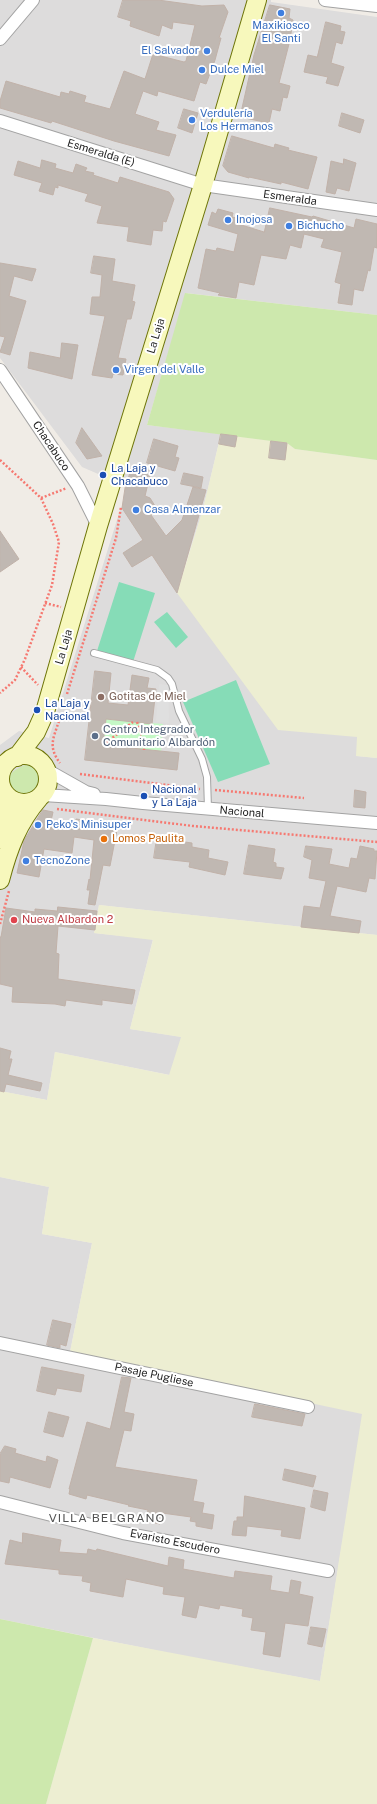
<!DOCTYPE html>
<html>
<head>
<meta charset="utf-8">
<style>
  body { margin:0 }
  canvas { display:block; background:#f0ece6 }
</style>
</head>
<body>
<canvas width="377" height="1804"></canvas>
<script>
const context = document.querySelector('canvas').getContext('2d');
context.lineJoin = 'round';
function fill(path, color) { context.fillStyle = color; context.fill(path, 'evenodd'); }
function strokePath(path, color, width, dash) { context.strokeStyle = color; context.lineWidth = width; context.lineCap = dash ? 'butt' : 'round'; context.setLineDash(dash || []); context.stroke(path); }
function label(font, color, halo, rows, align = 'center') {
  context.font = font + ' "Public Sans",sans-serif'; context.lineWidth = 4; context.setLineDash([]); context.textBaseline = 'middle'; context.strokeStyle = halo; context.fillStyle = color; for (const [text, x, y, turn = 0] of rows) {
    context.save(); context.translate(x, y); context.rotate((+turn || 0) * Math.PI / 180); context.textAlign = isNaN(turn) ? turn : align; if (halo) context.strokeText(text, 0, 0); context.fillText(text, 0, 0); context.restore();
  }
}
fill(new Path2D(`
  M0 0H271V2L377 17V315L186 293 147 425 221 434 203 509 178 588 357 737V756L377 758V935L99 905 94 933 153 939 130 1029 182 1037 170 1075 55 1052 47 1100 0 1091V745L19 731 49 738 121 507 124 510 126 486 82 467 0 358Z
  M0 1177 49 1187 42 1234 92 1243 70 1352 363 1413 320 1681 189 1657 0 1619Z`), '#dddcdc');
fill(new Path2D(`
  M221 434 287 443 295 449 377 460V758L356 756 357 737 278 730 177 593 203 509Z
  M99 905 377 935V1804H46L93 1638 320 1681 362 1414 70 1352 92 1243 42 1234 49 1187 0 1177V1091L47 1100 55 1052 169 1075 181 1037 130 1029 153 940 94 933Z`), '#edeed2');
fill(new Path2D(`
  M185 293 377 315V460L295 449 287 443 147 425Z
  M25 765 36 767C44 785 33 796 15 798L6 789C6 775 13 770 25 765Z
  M0 1619 93 1638 46 1804H0Z`), '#cde8ad');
fill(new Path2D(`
  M106 719 163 724 161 751 103 745Z`), '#c5f8c6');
fill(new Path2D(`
  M119 582 155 593 133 662 97 651Z
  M167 612 188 637 176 648 154 622Z
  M236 680 270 764 218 782 183 702Z`), '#86dcb7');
fill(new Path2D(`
  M159 684 168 685 169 723 156 722Z`), '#dfdfdf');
const building = new Path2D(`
  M123 0H158L202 6 224 5 228 12 219 38H221L215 60 206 84 200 82 194 101 158 91 157 96 143 91 135 114 159 122 156 130 176 135 169 156 114 141 52 121 51 123 0 108V101L6 81 60 97 61 92 69 94 70 91 86 96 84 102 110 109 124 71 145 79 153 54 184 62 186 61 195 25 173 22 172 29 162 25 159 36 130 26 131 21 118 17Z
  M270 5 290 9 289 18 293 20 290 40 279 83 290 86 287 98 283 97 280 111 272 109 269 123 240 117 254 55Z
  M326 22 341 26 340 31 345 32 342 44 336 42 331 63 344 67 338 86 326 83 328 77 304 72 308 55 317 57Z
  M184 109 198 113 192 133 178 128Z
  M342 113 364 120 360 133 339 126Z
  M232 136 274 148 275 144 289 148 288 150 317 157 308 189 281 182V184L249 177V178L228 172 223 166Z
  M344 159 356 163 349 191 337 188 335 194 326 192 331 161 343 164Z
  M42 160 56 164 55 168 73 173 76 164 87 168 85 171 94 173 93 175 118 183 120 177 169 192 174 199 166 222 163 221 162 231 153 230 151 245 127 241 129 227 97 223 102 206 85 201 88 194 58 185V188L55 187 53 195 39 191 42 183 14 175 18 161 40 168Z
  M270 208 312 217 313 216 354 228 356 219 377 224V248L374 247 370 271 368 270 363 291 354 289 352 305 338 303 341 284 335 282 342 252 321 247 324 239 304 234 301 248 290 245 286 259 261 255 254 285 239 282 236 298 218 295 220 293 198 288 206 249 216 251 217 248 234 252 238 234 208 225 212 212 216 214 218 209 233 213 232 217 237 218 235 223 264 232Z
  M94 256 115 259 112 281 135 285 132 301 135 302 131 319H127L118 358 126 359 123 375 113 374 112 378 92 375 105 316 90 314 92 297H100L102 275 91 273Z
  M0 263 36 269 32 281 14 276 9 296 26 301 10 355 0 352 5 337 0 336Z
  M62 343 78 345 72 379 28 368 30 352 60 358Z
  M82 428 102 456 87 459 76 443Z
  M221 434 237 436 235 447 219 444Z
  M154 439 178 446 175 457 179 458 175 471 147 463Z
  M271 441 287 443 285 460 269 458Z
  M133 465 151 471 145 496 150 498 157 509 151 515 166 536 182 520 193 487 206 490 177 593 152 555 132 567 123 553 143 540 122 508 125 488Z
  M184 473 203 477 201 488 181 484Z
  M0 531 19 559 0 572Z
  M95 671 111 673 108 703 128 705 132 675 149 678 147 688 156 689 152 724 106 719 103 745 179 753 177 770 85 760Z
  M355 790 366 792 365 808 354 807Z
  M43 810 53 812 51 821 76 824V819L118 825 110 866 103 865 95 905 88 904 90 890H87L89 879 90 880 94 840 74 837 72 853 44 849 39 877 17 873 24 841Z
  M157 838 192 843V847L209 850 208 858 228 862 225 875 189 867 190 862 154 858Z
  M249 845 275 849 273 862 276 863V867L284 868 281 879 244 874Z
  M306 846 332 849 329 864 349 868 351 858 357 859 360 846 374 849V851H377L375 879 369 878 366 892 337 886 330 916 361 921 359 933 301 927 304 906 320 908 326 881 309 878 312 860 304 857Z
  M58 907 97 911 95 930 58 926 56 953 59 954 58 979 135 990 132 1004 102 1000V1005L66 1000 65 1006 55 1004 12 1002 13 987 0 984V937H1L6 908 35 912V909L57 911Z
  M0 1048 11 1051 9 1059H12L8 1075 42 1083 40 1091 6 1084 4 1092 0 1091Z
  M53 1320 71 1324 66 1346 60 1344V1348L47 1345Z
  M42 1367 84 1375 81 1392 57 1388 55 1395 37 1391Z
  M122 1377 131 1378 124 1412 134 1414 131 1431 124 1430 115 1467 197 1480 193 1501 204 1503 202 1513 214 1515 212 1529 196 1526V1522L190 1521 191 1517 162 1513 160 1524 146 1521 148 1510 128 1506 129 1505 87 1495 86 1499 69 1494 70 1489H69L87 1422 110 1429Z
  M255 1404 305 1414 302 1426 252 1417Z
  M49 1412 69 1417 63 1437 44 1432Z
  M5 1446 16 1449 15 1453 46 1462 47 1456 58 1460 50 1488 10 1477 9 1483 0 1481V1454Z
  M285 1469 316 1476 313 1487 283 1480Z
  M314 1490 328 1493 325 1511 311 1507Z
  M245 1496 305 1508 300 1539 281 1536 282 1530 247 1526 246 1536 232 1535 234 1521H237V1517H243Z
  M23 1533 61 1540 59 1552 87 1554 88 1549 96 1551 97 1549 168 1566 169 1557 184 1560 183 1569 234 1578 235 1571 272 1576 270 1590 289 1593 291 1580 301 1582 299 1594 313 1597 308 1626 285 1623 280 1657 263 1654 266 1632 251 1630 253 1618 242 1616 243 1609 220 1605 219 1609 199 1605 196 1618 182 1615 185 1597 163 1594 164 1587 126 1579 123 1597 90 1591 91 1583 82 1581 83 1576 59 1574V1570L5 1564 10 1540 22 1543Z
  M311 1627 326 1629 322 1647 308 1644Z`);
fill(building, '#c0b8b2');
strokePath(building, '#c1b2a9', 1);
const service = new Path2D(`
  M94 653 157 670 168 678 172 684 179 711 202 759 207 777 208 809`);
const minor = new Path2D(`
  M325 0 377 6
  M0 39 33 0
  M0 121 203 185 377 210
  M0 370 78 486 98 526
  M0 768 6 765
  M47 770 86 792 94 794
  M43 795 106 799 143 803 377 823
  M0 1343 308 1407
  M0 1502 123 1533 328 1571`);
const secondary = new Path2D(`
  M0 779a24 24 0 1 1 48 0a24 24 0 1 1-48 0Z
  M17 757 36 732 45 712 98 526 203 185 257 0
  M6 795 9 811 7 842
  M0 880C8 849 18 822 39 798`);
strokePath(service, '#a3a3a3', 8);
strokePath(minor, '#a3a3a3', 14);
strokePath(secondary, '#6e7508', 20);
strokePath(new Path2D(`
  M0 460 41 498 53 524 59 542 52 585 25 659 15 680 0 693
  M41 498 67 488
  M45 603 61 607
  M21 667 38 685
  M67 694 116 538 121 507
  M59 721C53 739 48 747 60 763
  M137 722 144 742V750
  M103 745 133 722
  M80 774 200 789
  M215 790 304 798
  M57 809 193 826 377 842
  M0 924 9 891`), '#f67971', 2.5, [2, 2]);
strokePath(service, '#fff', 6);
strokePath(minor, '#fff', 12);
strokePath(secondary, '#f7f8bc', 18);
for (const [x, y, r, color] of [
  [281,13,4,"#3f7fe0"],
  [207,51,4,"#3f7fe0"],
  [202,70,4,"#3f7fe0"],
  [192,120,4,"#3f7fe0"],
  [228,220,4,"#3f7fe0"],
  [289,226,4,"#3f7fe0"],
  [116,370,4,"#3f7fe0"],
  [103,475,4,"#1a4fb4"],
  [136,510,4,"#3f7fe0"],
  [101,697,4,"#8d6e63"],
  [37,710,4,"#1a4fb4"],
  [95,736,4,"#5c6f8a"],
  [144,796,4,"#1a4fb4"],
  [38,825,4,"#3f7fe0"],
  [104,839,4,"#e8710a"],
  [26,861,4,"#3f7fe0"],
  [14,920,4,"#e0444e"]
]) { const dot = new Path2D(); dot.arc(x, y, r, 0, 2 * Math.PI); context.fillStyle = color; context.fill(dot); strokePath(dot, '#fff', 1.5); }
label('11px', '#366cbe', '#fff', [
  ["Maxikiosco",281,26,"center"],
  ["El Santi",281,39,"center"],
  ["El Salvador",199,51,"right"],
  ["Dulce Miel",210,70],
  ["Verdulería",200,114],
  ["Los Hermanos",200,127],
  ["Inojosa",236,220],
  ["Bichucho",297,226],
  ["Virgen del Valle",124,370],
  ["Casa Almenzar",144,510],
  ["Peko's Minisuper",46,825],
  ["TecnoZone",34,861]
], 'left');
label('11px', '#1f1f1f', '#fff', [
  ["Esmeralda (E)",101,153,17],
  ["Esmeralda",290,198,8],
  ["La Laja",156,336,-73],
  ["Chacabuco",51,446,56],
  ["La Laja",64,647,-74],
  ["Nacional",242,812,5],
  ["Pasaje Pugliese",154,1375,12],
  ["Evaristo Escudero",175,1542,11]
]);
label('11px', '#164399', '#fff', [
  ["La Laja y",111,469],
  ["Chacabuco",111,482],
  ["La Laja y",45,704],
  ["Nacional",45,717],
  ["Nacional",152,790],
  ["y La Laja",152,803]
], 'left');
label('11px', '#785e54', '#fff', [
  ["Gotitas de Miel",109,697]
], 'left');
label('11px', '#4e5e75', '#fff', [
  ["Centro Integrador",103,730],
  ["Comunitario Albardón",103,743]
], 'left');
label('11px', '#c56008', '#fff', [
  ["Lomos Paulita",112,839]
], 'left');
label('11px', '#be3a42', '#fff', [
  ["Nueva Albardon 2",22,920]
], 'left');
context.letterSpacing = '1px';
label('12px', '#525252', '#fff', [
  ["VILLA BELGRANO",107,1518]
]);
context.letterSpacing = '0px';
</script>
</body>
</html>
